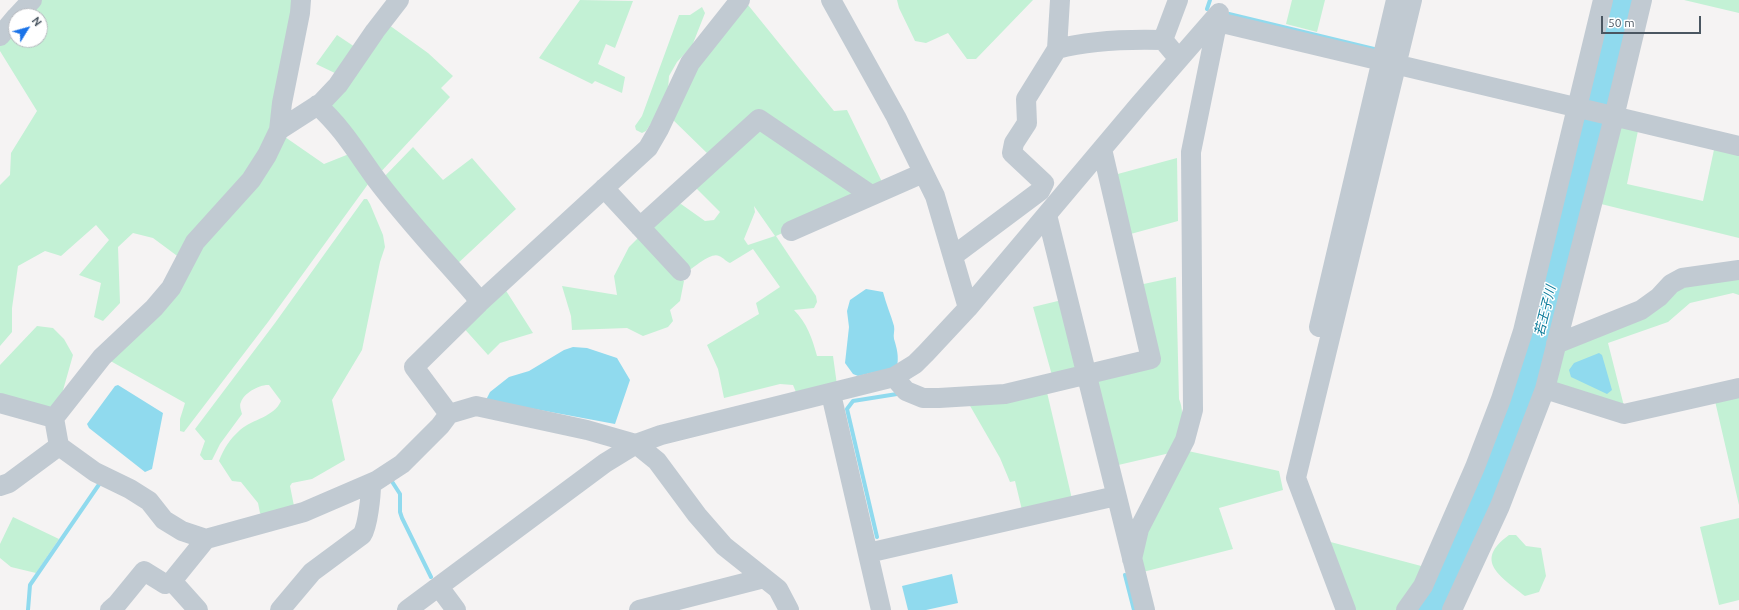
<!DOCTYPE html>
<html>
<head>
<meta charset="utf-8">
<style>
  body { margin:0 }
  #map { position:relative; width:1739px; height:610px; overflow:hidden; background:#f5f3f3; font-family:Ubuntu,sans-serif }
  canvas { display:block }
  .north { position:absolute; left:8px; top:8px; width:40px; height:40px; box-sizing:border-box; background:#fff; border:1px solid #b7bbc0; border-radius:50%; rotate:53deg; font-size:11px; font-weight:700; line-height:16px; text-align:center; color:#4a5661 }
  .north::after { content:''; display:block; margin:auto; width:14px; height:18px; background:#1a73e8; clip-path:polygon(50% 0,100% 100%,50% 72%,0 100%) }
  .scale { position:absolute; left:1601px; top:16px; width:100px; height:18px; box-sizing:border-box; border:2px solid #4a5661; border-top:0; padding-left:5px; font-size:12px; line-height:14px; white-space:nowrap; color:#4a5661; -webkit-text-stroke:3px #fff; paint-order:stroke }
</style>
</head>
<body>
<div id="map">
<canvas width="1739" height="610"></canvas>
<div class="north">N</div>
<div class="scale">50 m</div>
</div>
<script>
const context = document.querySelector('canvas').getContext('2d');
context.lineJoin = 'round';
function fill(path, color) { context.fillStyle = color; context.fill(path, 'evenodd'); }
function strokePath(path, color, width, dash) { context.strokeStyle = color; context.lineWidth = width; context.lineCap = dash ? 'butt' : 'round'; context.setLineDash(dash || []); context.stroke(path); }
function label(font, color, halo, rows, align = 'center') {
  context.font = font + ' Ubuntu,"Noto Sans JP",sans-serif'; context.lineWidth = 3; context.setLineDash([]); context.textBaseline = 'middle'; context.strokeStyle = halo; context.fillStyle = color; for (const [text, x, y, turn = 0] of rows) {
    context.save(); context.translate(x, y); context.rotate((+turn || 0) * Math.PI / 180); context.textAlign = isNaN(turn) ? turn : align; if (halo) context.strokeText(text, 0, 0); context.fillText(text, 0, 0); context.restore();
  }
}
fill(new Path2D(`
  M37 0H297L270 134 240 183 180 258 153 238 133 233 118 247 120 303 103 321 94 317 101 283 79 275 109 240 96 225 61 256 45 251 18 266 12 308V332L0 346V185L10 175 11 153 37 111 0 51V43L16 23V40H40V16H22Z
  M580 0 633 1 615 48 606 44 598 64 625 77 622 93 595 81 592 84 539 58Z
  M744 0 834 111 847 110 884 186 871 192 766 119 711 157 669 116 690 68Z
  M897 0H1033L976 59H967L948 33 926 43 915 41 899 8Z
  M1292 0H1325L1317 32 1286 24Z
  M1684 0H1739V13Z
  M702 7 705 13 692 46 677 62 669 76 668 90 661 108 646 131 642 133 636 130 635 126 642 116 679 15H690Z
  M389 25 428 53 453 76 441 88 450 97 378 175 324 108Z
  M337 35 358 49 339 75 316 64Z
  M1617 123 1639 126 1627 184 1703 201 1715 145 1739 151V238L1597 203Z
  M758 124 865 195 776 236 816 296 817 302 814 308 794 310C807 323 812 338 817 356H833L837 385 798 397 793 385 780 384 724 398 718 369 707 345 759 314 756 303 780 287 753 249 730 263C725 261 724 258 719 256 711 252 695 267 688 271L647 225 673 206 681 204 705 221 714 220 720 212 691 183ZM754 206 775 236 748 245 744 239 755 212Z
  M285 137 324 164 354 152 371 180 268 322 184 432 180 431V419L185 403 107 359Z
  M413 147 443 180 472 158 516 209 455 266 381 180Z
  M1177 158 1178 221 1127 235 1114 175Z
  M364 199H367L370 204 383 235 385 247 380 262 362 350 332 400 345 460 312 479 292 483 290 486 294 506 265 519 260 513 258 503 241 482 232 481 219 461C224 448 230 439 240 430 253 419 274 417 281 401L269 385C260 384 244 393 241 402 239 405 241 410 242 414L220 444 212 460H204L200 455 205 441 195 429 275 323Z
  M640 236 684 281 680 301 670 310 673 321 668 327 643 336 627 328 572 330 571 316 562 286 617 295 614 276 629 247Z
  M1176 277 1179 399C1187 418 1178 436 1170 453L1114 466 1093 377 1157 362 1139 285Z
  M1739 277V295L1733 293 1690 303 1668 322 1608 343 1625 410 1552 385 1561 351 1681 287Z
  M503 286 533 333 500 343 488 355 461 325Z
  M1062 300 1081 372 1053 379 1033 307Z
  M37 326 53 328 64 339 73 355 60 401 50 412 0 398V365Z
  M1046 388 1072 499 1022 510 1015 481 1010 482 1000 458 969 404Z
  M1739 395V505L1715 401Z
  M1188 451 1279 471 1283 490 1219 508 1233 549 1143 572 1141 544Z
  M13 517 59 539 36 573 11 567 0 558V544Z
  M1739 518V600L1719 605 1700 527Z
  M1509 535H1516L1526 546 1541 548 1546 576 1539 592 1525 596C1500 576 1473 561 1509 535Z
  M1323 540 1425 567 1399 610H1349Z`), '#c3f1d5');
fill(new Path2D(`
  M866 289 883 292C886 304 891 315 894 326 895 330 893 335 894 339 897 349 899 356 897 367L858 376 853 374 845 363 849 327 847 311 850 300Z
  M573 347 587 348 617 358 630 380 615 424 486 400 490 392 509 377 529 371 564 350Z
  M1599 353 1602 355 1612 390 1607 394 1571 377 1569 370 1574 363Z
  M118 385 163 413 152 469 145 472 89 428 87 424 115 386Z
  M952 574 958 603 926 610H908L902 586Z`), '#90daee');
strokePath(new Path2D(`
  M1207 9 1210 0
  M1229 14 1374 49
  M1533 359 1545 354
  M393 479 391 480 400 494V512L402 518 431 577
  M877 537 847 409 853 401 897 394
  M1125 575 1134 610
  M28 610 30 585 100 483`), '#90daee', 4);
strokePath(new Path2D(`
  M1430 610C1472 530 1506 446 1533 360 1544 324 1550 286 1560 250 1582 167 1604 84 1624 0`), '#90daee', 24);
strokePath(new Path2D(`
  M301 0 300 13 282 103 279 130 267 155 251 180 195 242 171 288 154 308 102 357 54 418 59 446 95 472 130 489 149 501 164 520 182 531 206 539 304 512 376 481 402 464 440 426 449 414 476 406 587 430 636 444 657 461 697 515 724 546 778 589 789 610
  M831 0 896 117 935 196 968 308
  M17 16 32 0
  M1218 22 1739 146
  M0 36 16 17
  M1163 40 1178 0
  M1057 49 1060 0
  M317 105C342 127 357 153 376 179 406 219 441 256 474 294L479 303
  M279 130 321 103 338 85 375 31 399 0
  M604 188 681 271
  M1047 215 1145 610
  M640 227 759 119 871 195
  M791 231 923 173
  M953 256 1040 191 1044 183 1012 153 1014 143 1027 123 1026 99 1057 49C1091 40 1127 39 1163 40L1179 59
  M1319 327 1396 0
  M1556 344 1641 310 1659 297 1671 284 1682 278 1739 270
  M894 377 906 391 923 398H939L1005 394 1151 359 1102 149
  M1545 389 1624 414 1739 388
  M831 394 881 610
  M0 403 54 418
  M449 414 414 367 479 303 648 148 659 129 690 63 740 0
  M0 486 9 483 59 446
  M868 553 1116 496
  M1132 559 1139 529 1185 440 1193 410 1191 152 1219 14
  M439 587 456 610
  M110 610 117 604 144 571 165 584 172 581
  M198 610 172 581 206 539
  M280 610 312 572 362 535C368 526 371 495 371 484
  M407 610 605 463 636 444 661 435 894 377 915 364 926 353 968 308 1139 105 1219 13
  M639 610 764 578
  M1346 610 1296 478 1412 0
  M1406 610 1423 586 1475 467 1501 399 1523 331 1603 0
  M1452 610 1500 506 1545 389 1614 117 1642 0`), '#c1cad2', 20);
label('italic 13px', '#0c7c9b', '#fff', [
  ["若王子川",1545,311,-76]
]);
</script>
</body>
</html>
